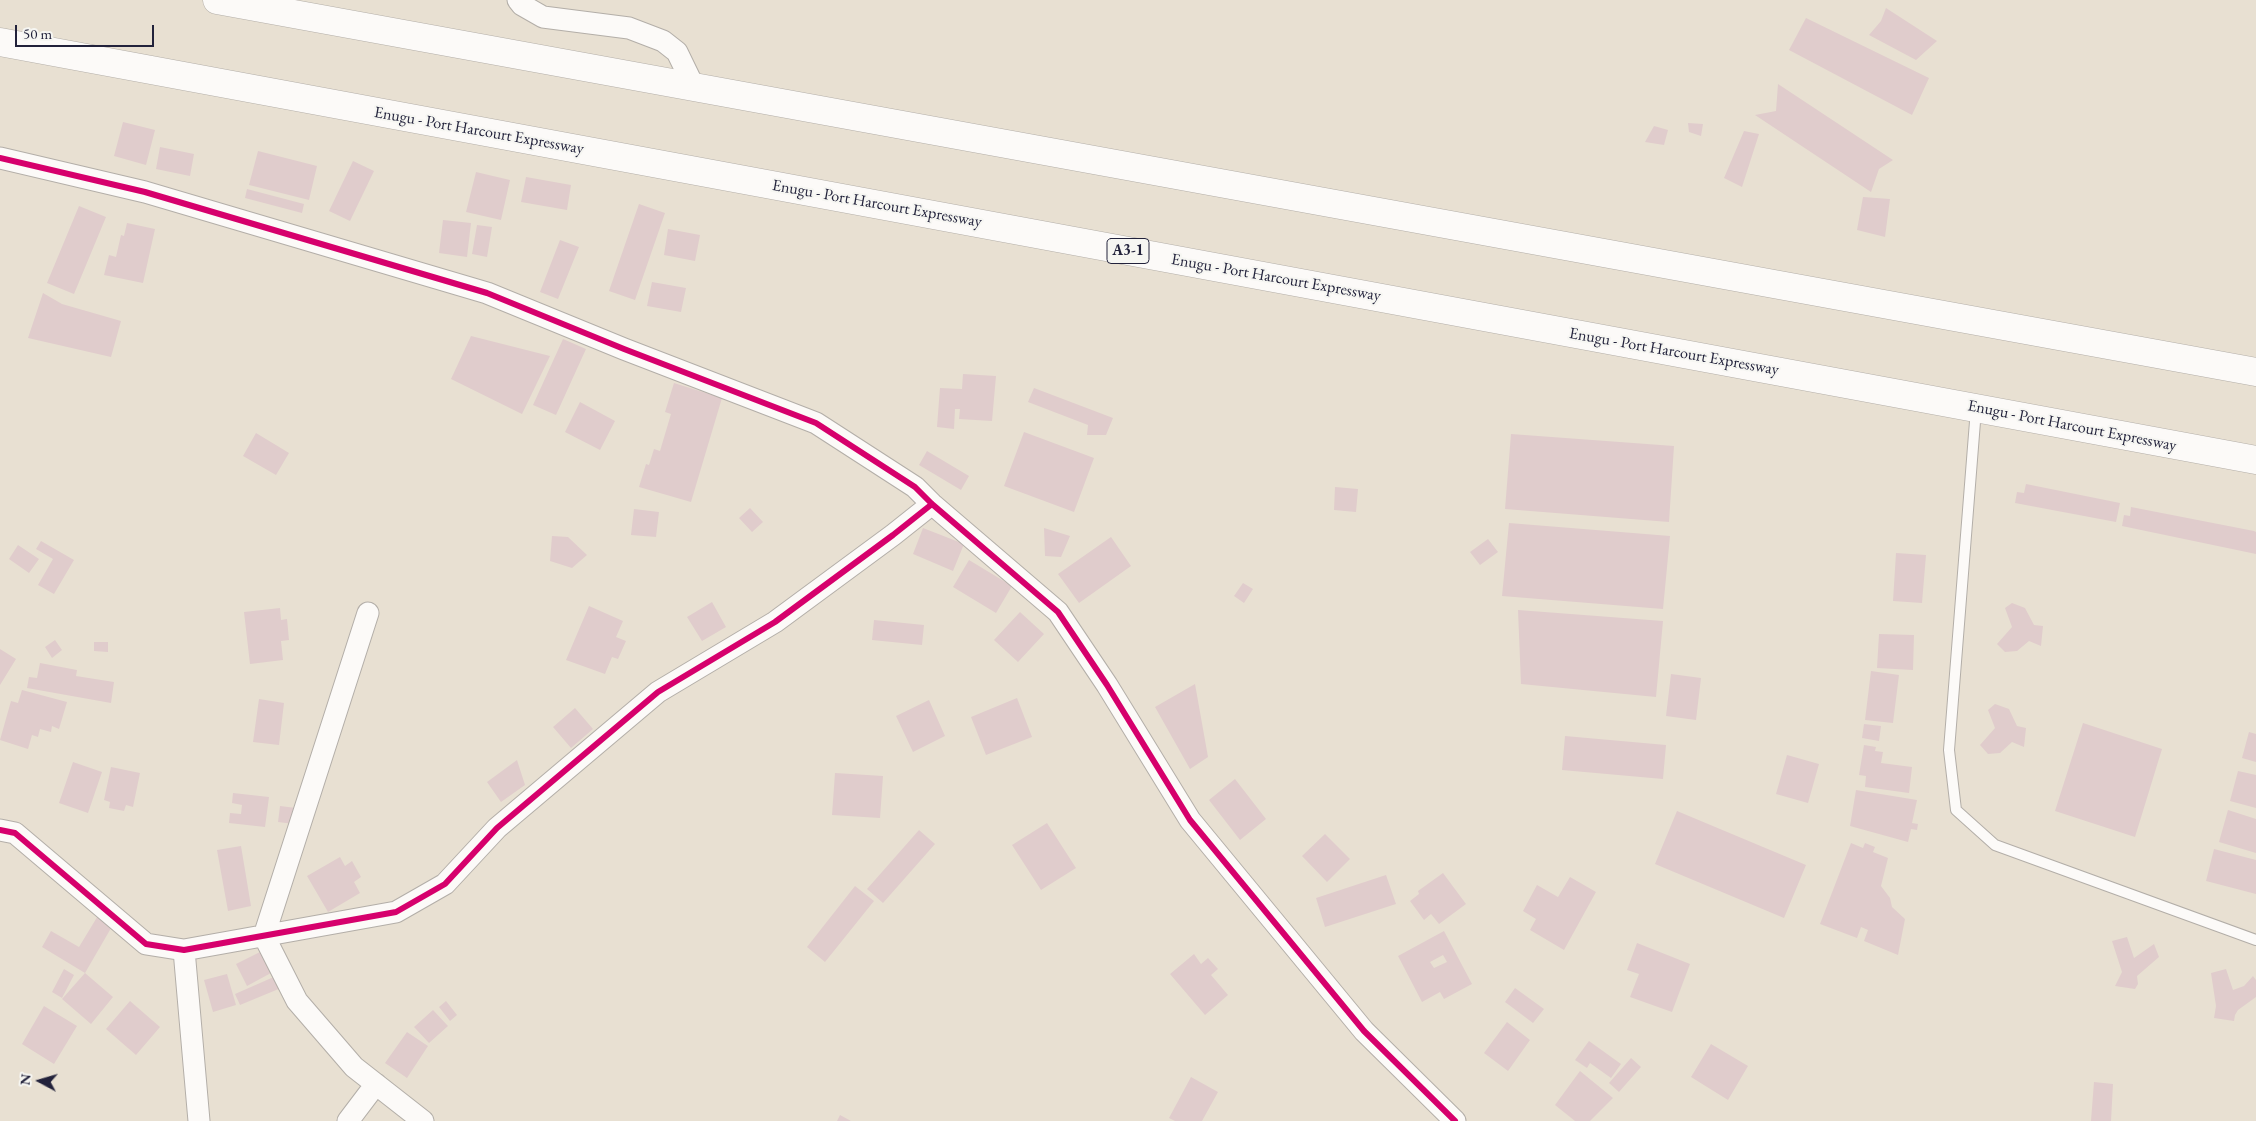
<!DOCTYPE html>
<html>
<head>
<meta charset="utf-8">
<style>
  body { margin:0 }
  #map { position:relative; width:2256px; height:1121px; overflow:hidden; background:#e8e0d2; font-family:"EB Garamond",serif }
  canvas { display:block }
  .north { position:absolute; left:15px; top:1056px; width:50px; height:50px; -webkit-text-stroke:4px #f6f6f2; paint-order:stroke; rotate:276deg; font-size:14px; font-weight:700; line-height:20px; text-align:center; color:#22223b }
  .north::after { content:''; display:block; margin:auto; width:18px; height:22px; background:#22223b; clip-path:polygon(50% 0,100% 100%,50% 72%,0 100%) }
  .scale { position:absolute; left:15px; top:25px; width:139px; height:22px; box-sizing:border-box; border:2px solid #22223b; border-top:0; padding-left:6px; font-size:15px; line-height:18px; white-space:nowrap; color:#22223b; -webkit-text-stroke:4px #f6f6f2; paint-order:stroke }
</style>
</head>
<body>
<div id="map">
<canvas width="2256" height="1121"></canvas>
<div class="north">N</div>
<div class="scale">50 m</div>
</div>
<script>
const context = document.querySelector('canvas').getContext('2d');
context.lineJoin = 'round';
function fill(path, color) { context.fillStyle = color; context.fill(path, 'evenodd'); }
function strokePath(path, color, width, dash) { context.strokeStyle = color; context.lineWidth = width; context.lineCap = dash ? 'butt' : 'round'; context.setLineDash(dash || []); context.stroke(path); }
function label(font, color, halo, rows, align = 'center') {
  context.font = font + ' "EB Garamond",serif'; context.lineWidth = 4; context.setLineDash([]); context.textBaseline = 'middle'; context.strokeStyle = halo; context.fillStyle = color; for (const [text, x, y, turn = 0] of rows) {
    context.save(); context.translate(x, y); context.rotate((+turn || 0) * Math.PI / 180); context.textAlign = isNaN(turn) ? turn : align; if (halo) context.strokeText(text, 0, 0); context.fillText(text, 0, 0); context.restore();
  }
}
fill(new Path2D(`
  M1886 8 1937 41 1916 60 1869 35 1881 21Z
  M1806 18 1929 78 1912 115 1789 50Z
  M1778 84 1893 160 1879 169 1871 192 1755 115 1776 111Z
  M123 122 155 130 146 165 114 156Z
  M1688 123 1703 124 1701 136 1689 132Z
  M1654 126 1668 130 1664 145 1645 142Z
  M1744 131 1759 134 1742 187 1724 178Z
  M160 147 194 154 190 176 156 169Z
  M258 151 317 166 309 200 249 185Z
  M353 161 374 171 350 221 329 211Z
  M476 172 510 180 501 220 466 212Z
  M526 177 571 185 567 210 521 202Z
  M247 189 304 204 302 213 245 198Z
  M1863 197 1890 199 1885 237 1857 230Z
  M639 204 665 213 635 300 609 291Z
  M79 206 106 217 74 294 47 283Z
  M443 220 471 223 467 257 439 253Z
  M127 223 155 229 143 283 104 275 109 255 116 257 121 235 124 236Z
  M477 225 492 227 487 257 472 254Z
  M668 229 700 235 695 261 664 255Z
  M560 240 579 247 558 299 540 292Z
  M652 282 686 288 681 312 647 306Z
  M43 293 62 304 121 321 111 357 28 338Z
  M471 336 550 356 522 414 451 379Z
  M563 339 586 349 556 415 533 405Z
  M963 374 996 376 992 421 959 419 960 409H955L954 429 937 427 940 388 962 389Z
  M674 383 722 398 691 502 639 487 646 464 649 465 654 449 660 451 671 414 665 412Z
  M1034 388 1113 418 1106 435H1087L1088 425 1028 402Z
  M580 402 615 421 600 450 565 432Z
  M1024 432 1094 458 1074 512 1004 486Z
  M256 433 289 453 276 475 243 456Z
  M1511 434 1674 446 1669 522 1505 509Z
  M927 451 969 476 961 490 919 465Z
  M2026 484 2120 503 2116 522 2015 503 2017 492 2024 493Z
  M1335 487 1358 489 1356 512 1334 510Z
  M2131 507 2254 531 2256 532V554L2122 526 2124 515 2130 516Z
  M750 508 763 522 752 532 739 518Z
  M634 509 659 512 656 537 631 535Z
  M1509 523 1670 536 1663 609 1502 596Z
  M923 528 964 544 953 571 913 554Z
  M1044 528 1070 536 1061 557 1045 556Z
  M552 536 568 537 587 555 572 568 550 561Z
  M1111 537 1131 566 1079 603 1058 574Z
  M1488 539 1498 552 1480 565 1470 552Z
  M41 541 74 560 54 594 38 585 53 559 36 549Z
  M18 545 39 559 29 573 9 559Z
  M1896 553 1926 555 1922 603 1893 601Z
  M969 560 1012 586 996 613 953 587Z
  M1243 583 1253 589 1244 603 1234 596Z
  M712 602 726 627 702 641 687 617Z
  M2012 603 2025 608 2034 625 2043 626 2041 646 2029 641 2017 651 2005 652 1997 644 2012 627 2005 608Z
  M589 606 623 621 616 637 626 641 618 659 612 657 605 674 566 660Z
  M280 608 281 620 287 619 289 640 281 641 283 660 250 664 244 612Z
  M1518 610 1663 621 1656 697 1521 684Z
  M1020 612 1044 634 1018 662 994 640Z
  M874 620 924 625 922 645 872 640Z
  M1879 634 1914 635 1913 670 1877 668Z
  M55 640 62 650 52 658 45 647Z
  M94 642H108V652L94 651Z
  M0 649 16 659 0 685Z
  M40 663 77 670 76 676 114 682 111 703 27 688 29 677 37 678Z
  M1871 671 1899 675 1893 723 1865 720Z
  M1671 674 1701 678 1696 720 1666 716Z
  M1195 684 1208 757 1190 769 1155 707Z
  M22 690 67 702 59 729 52 726 51 732 40 729 38 737 32 735 28 749 0 740 11 701 18 703Z
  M1017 698 1032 737 986 755 971 717Z
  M259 699 284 703 279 745 253 742Z
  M929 700 945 736 913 752 896 716Z
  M1995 704 2009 709 2017 726 2026 728 2024 747 2012 742 2000 753 1988 754 1980 745 1995 728 1988 710Z
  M575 708 593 729 571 748 553 727Z
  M2083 723 2162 749 2135 837 2055 811Z
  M1864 724 1881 726 1879 741 1862 738Z
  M2249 732 2256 734V762L2242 758Z
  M1565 736 1666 745 1663 779 1562 770Z
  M1864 745 1876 747 1875 751 1883 752 1881 763 1912 767 1909 793 1865 787 1866 776 1859 775Z
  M1787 755 1819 764 1808 803 1776 794Z
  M517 760 525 785 501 802 487 782Z
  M73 762 102 772 88 813 59 803Z
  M111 767 140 773 133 807 126 805 124 811 109 808 110 802 104 800Z
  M2238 771 2256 775V808L2230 801Z
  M835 773 883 776 880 818 832 815Z
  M1235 779 1266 819 1240 840 1209 800Z
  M1856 790 1917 800 1912 823 1918 824 1917 830 1911 829 1908 842 1850 826Z
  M233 793 269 797 265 827 229 823 230 813 241 814 242 805 232 803Z
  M280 806 296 808 294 824 278 822Z
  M2228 810 2256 819V853L2219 842Z
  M1677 811 1806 865 1784 918 1655 864Z
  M1047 823 1076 868 1041 890 1012 845Z
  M919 830 935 844 883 903 867 889Z
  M1325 834 1350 859 1327 882 1302 856Z
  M1851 843 1863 848 1865 843 1875 847 1873 852 1888 858 1881 886 1890 898 1892 907 1905 919 1898 955 1864 941 1868 930 1861 927 1857 938 1820 924Z
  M241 846 251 906 228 911 217 850Z
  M2214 849 2256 860V894L2206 881Z
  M340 857 345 866 352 861 361 877 354 882 360 893 328 912 307 876Z
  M1443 873 1466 904 1439 924 1431 914 1424 920 1410 901 1419 894 1418 891Z
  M1386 875 1396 904 1325 927 1316 898Z
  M1570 877 1596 892 1564 950 1530 930 1536 919 1523 911 1537 885 1558 897Z
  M855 886 874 901 825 962 807 947Z
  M99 914 114 923 85 973 42 947 51 931 79 947Z
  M1444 931 1472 984 1444 999 1440 992 1422 1002 1398 956ZM1443 955 1447 962 1434 968 1430 962Z
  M2127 937 2134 958 2154 944 2159 957 2137 976 2138 984 2135 989 2115 986 2122 972 2112 941Z
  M1637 943 1690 964 1672 1012 1630 997 1639 974 1627 970Z
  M260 952 271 973 247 986 236 964Z
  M1194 954 1201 964 1208 958 1218 969 1211 975 1228 995 1205 1015 1170 974Z
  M64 969 74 975 62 998 52 992Z
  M2226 969 2233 990 2244 986 2253 976 2256 980V997L2238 1010 2235 1015 2234 1021 2214 1018 2216 1006 2211 973Z
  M85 973 113 997 91 1024 62 999Z
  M227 974 236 1005 213 1012 204 980Z
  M276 976 281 988 240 1005 235 994Z
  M1515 988 1544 1009 1533 1023 1505 1002Z
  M130 1001 160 1027 136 1055 106 1029Z
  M446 1001 457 1015 450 1021 439 1007Z
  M44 1006 77 1026 54 1064 22 1044Z
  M433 1010 448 1026 429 1043 414 1027Z
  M1507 1022 1530 1040 1508 1071 1484 1053Z
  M407 1032 428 1046 407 1078 385 1063Z
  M1589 1041 1621 1064 1611 1078 1590 1063 1587 1068 1575 1060Z
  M1711 1044 1748 1066 1728 1100 1691 1077Z
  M1631 1058 1641 1067 1619 1092 1609 1083Z
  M1580 1071 1613 1098 1590 1121H1575L1555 1105Z
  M1191 1077 1218 1092 1202 1121H1175L1169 1118Z
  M2094 1082 2113 1084 2111 1121H2091Z
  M840 1115 851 1121H837Z`), '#e0cccc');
const lane = new Path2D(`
  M1976 409 1949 750 1956 810 1995 845 2256 940`);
const street = new Path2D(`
  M518 0 522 5 543 17 629 28 663 41 677 52 694 87
  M0 158 145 192 487 293 624 349 816 423 915 487 932 504 1058 612 1107 685 1190 820 1364 1031 1455 1121
  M368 613 264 936 297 1001 354 1067 423 1121
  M0 830 15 833 146 944 184 950 396 912 445 884 497 828 658 692 775 622 893 535 932 504
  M184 950 199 1121
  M348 1121 376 1084`);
const highway = new Path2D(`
  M217 0 2256 372
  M0 42 2256 460`);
strokePath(lane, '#b3aea8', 12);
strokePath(street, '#b3aea8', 23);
strokePath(highway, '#b3aea8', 29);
strokePath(lane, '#fcfaf8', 10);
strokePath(street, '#fcfaf8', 21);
strokePath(highway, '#fcfaf8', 28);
strokePath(new Path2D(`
  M0 158 145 192 487 293 624 349 816 423 915 487 932 504 1058 612 1107 685 1190 820 1364 1031 1455 1121
  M0 830 15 833 146 944 184 950 396 912 445 884 497 828 658 692 775 622 893 535 932 504`), '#d6006c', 6);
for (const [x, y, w] of [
  [1128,251,42]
]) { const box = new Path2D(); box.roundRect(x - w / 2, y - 12.5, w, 25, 4); context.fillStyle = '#f6f6f2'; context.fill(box); strokePath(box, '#22223b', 1); }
label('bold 15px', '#22223b', null, [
  ["A3-1",1128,251]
]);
label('16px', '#22223b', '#f6f6f2', [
  ["Enugu - Port Harcourt Expressway",479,131,10],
  ["Enugu - Port Harcourt Expressway",877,204,10],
  ["Enugu - Port Harcourt Expressway",1276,278,10],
  ["Enugu - Port Harcourt Expressway",1674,352,10],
  ["Enugu - Port Harcourt Expressway",2072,426,11]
]);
</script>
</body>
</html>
